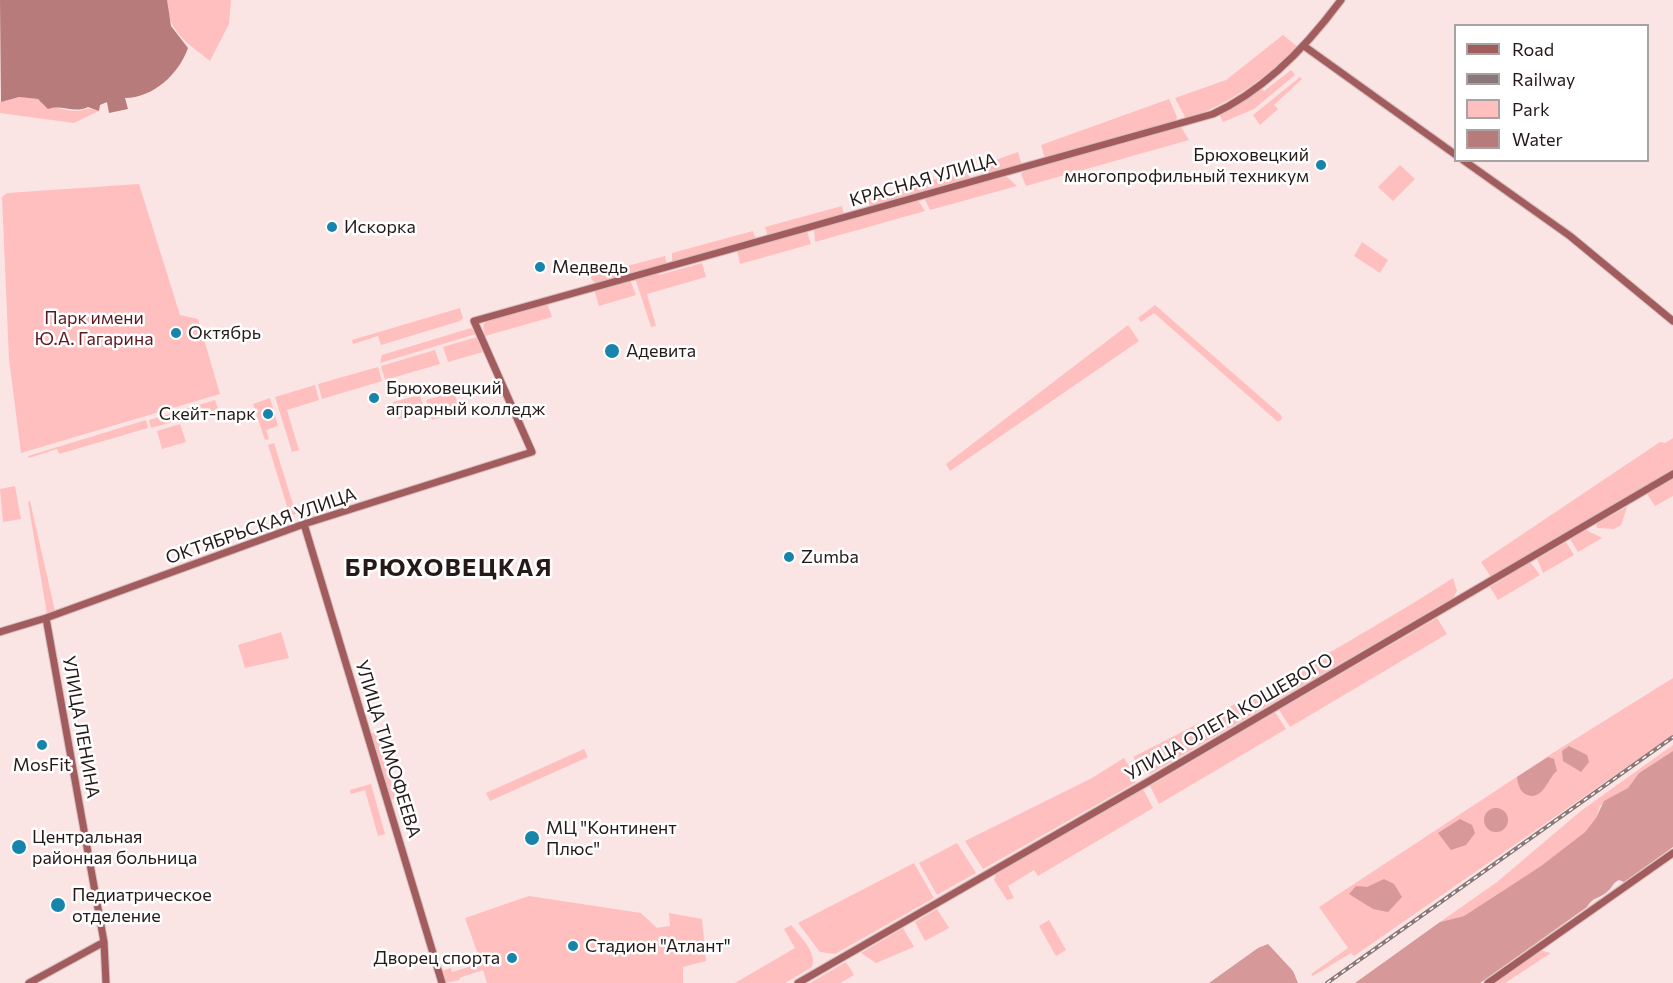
<!DOCTYPE html>
<html>
<head>
<meta charset="utf-8">
<style>
  body { margin:0 }
  #map { position:relative; width:1673px; height:983px; overflow:hidden; background:#fbe5e4; font-family:Commissioner,sans-serif }
  canvas { display:block }
  .legend { position:absolute; left:1454px; top:24px; width:195px; height:138px; box-sizing:border-box; background:#fff; border:2px solid #a8a3a3; margin:0; padding:8px 10px; list-style:none; font-size:18px; color:#261919 }
  .legend li { display:flex; align-items:center; gap:12px; height:30px }
  .legend b { width:30px; border:2px solid #a8a3a3 }
</style>
</head>
<body>
<div id="map">
<canvas width="1673" height="983"></canvas>
<ul class="legend">
<li><b style="height:8px;background:#a25c5e"></b>Road</li>
<li><b style="height:8px;background:#8a7878"></b>Railway</li>
<li><b style="height:16px;background:#febfbe"></b>Park</li>
<li><b style="height:16px;background:#b77b7b"></b>Water</li>
</ul>
</div>
<script>
const context = document.querySelector('canvas').getContext('2d');
context.lineJoin = 'round';
function fill(path, color) { context.fillStyle = color; context.fill(path, 'evenodd'); }
function strokePath(path, color, width, dash) { context.strokeStyle = color; context.lineWidth = width; context.lineCap = dash ? 'butt' : 'round'; context.setLineDash(dash || []); context.stroke(path); }
function label(font, color, halo, rows, align = 'center') {
  context.font = font + ' Commissioner,sans-serif'; context.lineWidth = 5; context.setLineDash([]); context.textBaseline = 'middle'; context.strokeStyle = halo; context.fillStyle = color; for (const [text, x, y, turn = 0] of rows) {
    context.save(); context.translate(x, y); context.rotate((+turn || 0) * Math.PI / 180); context.textAlign = isNaN(turn) ? turn : align; if (halo) context.strokeText(text, 0, 0); context.fillText(text, 0, 0); context.restore();
  }
}
fill(new Path2D(`
  M167 0H231L229 24 210 61C189 44 166 31 167 0Z
  M1283 35 1298 47C1264 79 1230 104 1186 119L1175 98 1226 80Z
  M1291 70 1295 75 1254 109 1223 122 1219 114 1261 87 1264 91Z
  M1300 77 1302 79 1274 105 1278 109 1260 125 1253 115Z
  M19 97 38 99C46 106 63 110 75 111 86 111 88 106 99 111L74 123 0 113V102Z
  M1169 99 1177 117 1175 122 1045 159 1041 145Z
  M1181 127 1189 140 1026 186 1021 174 1025 170Z
  M1018 152 1022 165 985 175 976 167Z
  M1400 165 1415 179 1393 201 1378 187Z
  M969 170 970 179 870 208 867 198Z
  M1005 175 1017 186 930 210 924 198Z
  M139 184 180 315 198 319 220 394 21 453 9 359 2 197 7 193Z
  M918 200 925 211 815 242 814 229Z
  M842 206 844 215 768 237 765 227Z
  M753 231 756 240 672 264V253Z
  M807 231 811 244 740 264 737 250Z
  M1362 242 1388 260 1380 273 1354 256Z
  M665 256 667 265 596 285 589 276Z
  M702 263 706 277 647 294 656 326 651 327 635 278 656 272 659 275Z
  M630 280 636 295 599 306 594 289Z
  M547 303 552 317 485 336 483 326 487 320Z
  M1155 305 1281 415 1282 419 1278 422 1154 313 1141 322 1138 318Z
  M460 308 463 318 460 321 381 345 378 336 353 344 352 340Z
  M1128 325 1139 341 950 471 946 464Z
  M471 328 476 334 380 363 382 355Z
  M477 337 483 352 448 362 443 347Z
  M435 350 440 364 385 380 381 366Z
  M378 367 382 381 322 399 318 384Z
  M315 385 319 400 287 410 299 450 292 452 275 397Z
  M454 392 460 411 432 420 426 400Z
  M420 395 426 415 398 419 393 402Z
  M270 398 278 426 266 430 269 439 265 440 253 404Z
  M215 400 218 409 151 428 149 420Z
  M146 420 148 428 59 454 57 449 29 458 28 456Z
  M180 424 186 442 162 449 157 431Z
  M1673 438V470L1491 577 1481 562 1660 442 1665 443Z
  M274 443 296 514 290 516 268 445Z
  M1673 479V496L1655 506 1647 494Z
  M15 486 21 519 3 522 0 489Z
  M30 501 55 611 47 614 28 502Z
  M1627 507 1621 525 1614 529 1597 528 1596 524Z
  M1586 530 1602 538 1578 552 1570 539Z
  M1566 542 1574 555 1543 573 1537 559Z
  M1530 562 1540 575 1498 600 1490 587Z
  M1453 578 1457 591 1453 598 1150 774 1142 770 1133 757C1242 702 1350 644 1453 578Z
  M1437 618 1447 634 1290 727 1279 710Z
  M281 632 289 658 245 668 238 645Z
  M1673 678V735L1354 956 1351 953 1313 976 1311 974 1348 948 1319 907 1556 751Z
  M1275 712 1286 729 1159 804 1150 786Z
  M376 732 396 798 390 800 370 734Z
  M1673 745V751L1639 773 1628 788 1600 806 1596 818 1585 832 1541 866 1464 916 1440 922 1497 882 1582 810Z
  M584 749 588 757 490 801 486 793Z
  M1124 758 1136 778 1135 783 983 869 965 841 1092 778Z
  M371 784 385 834 378 836 365 790 351 794 350 790Z
  M1143 789 1153 808 1038 876 1034 870 1008 886 1014 898 1007 900 994 880 996 874Z
  M957 843 976 873 937 895 919 863Z
  M914 863 934 898 835 954 820 952 798 923Z
  M529 896 641 913 657 928 670 926 669 913 702 919 706 961 683 967V983H487L483 970 459 978 460 980 445 983 442 971 451 968 452 972 481 963 465 918Z
  M937 909 949 928 925 941 915 922Z
  M1049 920 1066 950 1056 956 1039 926Z
  M791 925C799 936 818 952 812 967L785 983H735L795 948 784 929Z
  M903 928 914 947 876 963 861 953Z
  M1539 950 1551 953 1505 983H1492Z
  M846 962 854 975 840 983H810Z`), '#febfbe');
fill(new Path2D(`
  M1569 746 1587 755 1589 762 1581 772 1563 761 1562 751Z
  M1673 751V847L1624 882 1619 880C1612 883 1613 887 1608 891 1600 899 1593 896 1587 907L1480 983H1355L1440 922 1464 916 1541 866 1585 832 1596 818 1604 801 1628 788 1639 773Z
  M1548 757 1554 759 1557 771C1548 777 1543 803 1525 794 1519 790 1518 783 1517 777Z
  M1484 820a12 12 0 1 1 24 0a12 12 0 1 1-24 0Z
  M1460 819 1472 825 1475 833 1466 845 1451 850 1438 833Z
  M1384 879 1394 884 1402 897 1388 912 1373 909 1349 894 1356 886 1367 887Z
  M1268 944 1293 971 1298 983H1209L1258 948Z`), '#d69898');
fill(new Path2D(`
  M0 0H167L171 26 188 48C179 74 153 98 125 98L128 109 109 113 107 102 100 105 99 111 88 107C74 114 62 104 48 109L38 99 19 97 1 102Z`), '#b77b7b');
const secondary = new Path2D(`
  M1304 46 1456 155
  M1463 160 1570 236 1673 321
  M304 524 442 983
  M46 618 104 942 106 983
  M0 632 46 618 304 524 532 452 474 321 1213 114C1265 90 1307 46 1341 0
  M29 983 104 942
  M798 983 1144 784 1673 474
  M1488 983 1673 853`);
strokePath(secondary, '#d5c0bf', 9);
strokePath(secondary, '#a25c5e', 7);
const rail = new Path2D(`
  M1327 983 1673 737`);
strokePath(rail, '#8a7878', 4);
strokePath(rail, '#fff', 1.5, [4.5]);
for (const [x, y, r, color] of [
  [1321,165,6,"#1784ac"],
  [332,227,6,"#1784ac"],
  [540,267,6,"#1784ac"],
  [176,333,6,"#1784ac"],
  [612,351,8,"#1784ac"],
  [374,398,6,"#1784ac"],
  [268,414,6,"#1784ac"],
  [789,557,6,"#1784ac"],
  [42,745,6,"#1784ac"],
  [532,838,8,"#1784ac"],
  [19,847,8,"#1784ac"],
  [58,905,8,"#1784ac"],
  [573,946,6,"#1784ac"],
  [512,958,6,"#1784ac"]
]) { const dot = new Path2D(); dot.arc(x, y, r, 0, 2 * Math.PI); context.fillStyle = color; context.fill(dot); strokePath(dot, '#fff', 2); }
label('18px', '#261919', '#fff', [
  ["Брюховецкий",1309,155,"right"],
  ["многопрофильный техникум",1309,176,"right"],
  ["Искорка",344,227],
  ["Медведь",552,267],
  ["Октябрь",188,333],
  ["Адевита",626,351],
  ["Брюховецкий",386,388],
  ["аграрный колледж",386,409],
  ["Скейт-парк",256,414,"right"],
  ["Zumba",801,557],
  ["MosFit",42,765,"center"],
  ["МЦ \"Континент",546,828],
  ["Плюс\"",546,849],
  ["Центральная",32,837],
  ["районная больница",32,858],
  ["Педиатрическое",72,895],
  ["отделение",72,916],
  ["Стадион \"Атлант\"",585,946],
  ["Дворец спорта",500,958,"right"]
], 'left');
label('18px', '#261919', '#fff', [
  ["КРАСНАЯ УЛИЦА",923,180,-16],
  ["ОКТЯБРЬСКАЯ УЛИЦА",261,526,-19],
  ["УЛИЦА ОЛЕГА КОШЕВОГО",1229,717,-30],
  ["УЛИЦА ЛЕНИНА",81,727,80],
  ["УЛИЦА ТИМОФЕЕВА",388,749,73]
]);
label('18px', '#5f161e', '#fff', [
  ["Парк имени",94,318],
  ["Ю.А. Гагарина",94,339]
]);
context.letterSpacing = '1.5px';
label('bold 24px', '#261919', '#fff', [
  ["БРЮХОВЕЦКАЯ",449,568]
]);
context.letterSpacing = '0px';
</script>
</body>
</html>
